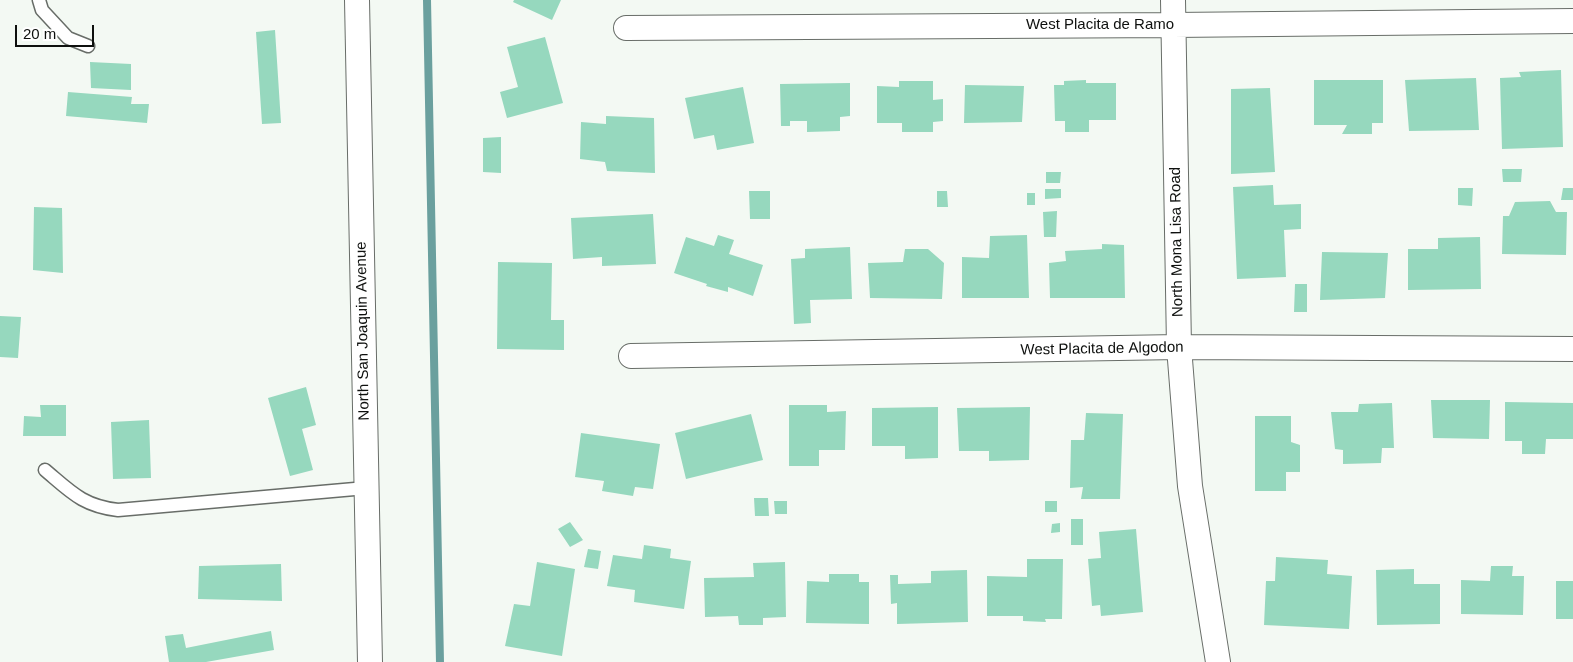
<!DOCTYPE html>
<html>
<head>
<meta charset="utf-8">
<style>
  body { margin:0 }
  #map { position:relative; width:1573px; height:662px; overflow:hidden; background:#f3f9f3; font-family:Arial,sans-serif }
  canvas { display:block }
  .scale { position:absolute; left:15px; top:25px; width:79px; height:22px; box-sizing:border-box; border:2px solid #0e100e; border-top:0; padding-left:6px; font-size:15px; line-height:18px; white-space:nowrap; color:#0e100e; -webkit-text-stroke:4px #fff; paint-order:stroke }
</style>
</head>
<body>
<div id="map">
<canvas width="1573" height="662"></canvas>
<div class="scale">20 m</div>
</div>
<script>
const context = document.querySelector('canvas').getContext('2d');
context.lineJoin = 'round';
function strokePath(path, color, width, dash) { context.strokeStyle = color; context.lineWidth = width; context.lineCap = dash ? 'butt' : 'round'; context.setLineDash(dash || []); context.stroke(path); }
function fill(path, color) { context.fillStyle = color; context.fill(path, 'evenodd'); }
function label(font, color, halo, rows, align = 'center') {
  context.font = font + ' Arial,sans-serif'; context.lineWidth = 4.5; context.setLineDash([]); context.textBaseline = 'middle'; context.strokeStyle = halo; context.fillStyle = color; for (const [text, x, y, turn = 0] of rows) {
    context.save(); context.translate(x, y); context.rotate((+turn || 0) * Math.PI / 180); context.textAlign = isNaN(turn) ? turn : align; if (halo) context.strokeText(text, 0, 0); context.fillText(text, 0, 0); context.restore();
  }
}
strokePath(new Path2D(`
  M427 0 440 662`), '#6aa09e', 8);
fill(new Path2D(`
  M514 0H561L552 20 513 2Z
  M275 30 281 123 262 124 256 32Z
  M545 37 563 103 507 118 500 92 518 87 507 47Z
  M90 62 131 64V90L91 88Z
  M1561 70 1563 147 1502 149 1500 78 1521 77 1519 72Z
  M1476 78 1479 130 1409 131 1405 80Z
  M1086 80V83H1116V120H1089V132H1065V121H1055L1054 85H1064V81Z
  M1314 80H1383V123H1372V134H1342L1347 125H1314Z
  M899 81H933V100L943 99V121L933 122V132H902V123H877V86L899 87Z
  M850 83V116L840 117V131L807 132V121H790V126H781L780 84Z
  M965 85 1024 86 1022 122 964 123Z
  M743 87 754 143 717 150 714 135 694 139 685 98Z
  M1270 88 1275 172 1231 174V89Z
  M68 92 132 97 131 104H149L147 123 66 116Z
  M606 116 654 118 655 173 607 171 605 162 580 159 581 122 606 124Z
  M501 137V173L483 172V138Z
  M1502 169H1522L1521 182H1503Z
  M1046 172H1061L1060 183H1046Z
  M1273 185 1274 205 1301 204V229L1284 230 1286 277 1237 279 1233 187Z
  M1458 188H1473L1472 206 1458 205Z
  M1563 188H1573V200H1561Z
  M1045 189H1061V198L1045 199Z
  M749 191H770V219H750Z
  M937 191H947L948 207H937Z
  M1027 193H1035V205H1027Z
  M1550 201 1556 212H1567L1566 255 1502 254 1503 216H1509L1515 202Z
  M34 207 62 208 63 273 33 270Z
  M1057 211 1056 237H1044L1043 212Z
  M653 214 656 264 602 266V257L573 259 571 218Z
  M718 235 734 240 729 254 763 265 753 296 728 287V292L706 286 707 284 674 273 686 237 714 246Z
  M1027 235 1029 298H962V257L989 258 990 236Z
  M1480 237 1481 289 1408 290V249H1438V238Z
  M1102 244 1124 245 1125 298H1050L1049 263 1066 261 1065 251 1102 249Z
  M850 247 852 299 810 300 811 323 794 324 791 259 805 258V249Z
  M905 249H928L944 263 942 299 870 298 868 263 903 262Z
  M1322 252 1388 253 1385 298 1320 300Z
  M498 262 552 263 551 320H564V350L497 349Z
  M1295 284H1307V312H1294Z
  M0 316 21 317 18 358 0 357Z
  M306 387 316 425 302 429 313 470 290 476 268 398Z
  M1431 400H1490L1489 439 1433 438Z
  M1505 402 1573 403V439H1546L1545 454H1522V441H1505Z
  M1392 403 1394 448H1382L1381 463 1343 464V450L1335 449 1331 412H1358L1359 404Z
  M40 405H66V436H23L24 416 41 417Z
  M789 405H827V412L846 411 845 450H819V466H789Z
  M938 407V458L905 459V446H872V408Z
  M1030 407 1029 460 989 461V451H959L957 408Z
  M1086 413 1123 414 1120 499H1081L1083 487 1070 488 1071 440H1084Z
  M751 414 763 460 686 479 675 433Z
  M1255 416H1291V442L1300 445V472H1286V491H1255Z
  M149 420 151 478 113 479 111 422Z
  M581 433 660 444 653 489 635 487 633 496 602 491 604 481 575 477Z
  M754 498H768L769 516H755Z
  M774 501H787V514H775Z
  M1045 501H1057V512H1045Z
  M1071 519H1083V545H1071Z
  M570 522 583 540 570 547 558 529Z
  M1060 523V532L1051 533 1052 524Z
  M1136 529 1143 612 1101 616 1100 605 1092 606 1088 559 1101 558 1099 532Z
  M644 545 671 549 670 558 691 561 684 609 634 602 635 590 607 586 613 555 642 559Z
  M588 549 601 551 598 569 584 567Z
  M1276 557 1328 560 1327 574 1352 576 1349 629 1264 625 1266 581H1275Z
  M1027 559H1063L1062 619H1045L1046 622 1023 621V616H987V576L1027 577Z
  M537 562 575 569 562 656 505 646 514 604 530 606Z
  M785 562 786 617 763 618V625H739L738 616 705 617 704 578 754 577 753 563Z
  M281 564 282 601 198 599 199 566Z
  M1491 566H1513L1512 576H1524L1523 615 1461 614V580L1490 581Z
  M1414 569V584H1440V624L1377 625 1376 570Z
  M967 570 968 622 897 624V603L891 604 890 575H898V584L931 583V571Z
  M829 574H859V582H869V624L806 623 807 581 829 582Z
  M1556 581H1573V619H1556Z
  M271 631 274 650 206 662H169L165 636 183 634 186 648Z`), '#96d8be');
const lane = new Path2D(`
  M39 0 42 10 68 38 88 46
  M45 470C71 492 83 506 118 510L366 488`);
const street = new Path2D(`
  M357 0 370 662
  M1173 0 1179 347 1190 486 1218 662
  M626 28 1173 25 1573 21
  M631 356 1179 347 1573 349`);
strokePath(lane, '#686d68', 15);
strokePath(street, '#686d68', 26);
strokePath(lane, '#fff', 12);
strokePath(street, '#fff', 24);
label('15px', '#0e100e', '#fff', [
  ["West Placita de Ramo",1100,25],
  ["North Mona Lisa Road",1177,242,-91],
  ["North San Joaquin Avenue",363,331,-91],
  ["West Placita de Algodon",1102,349,-1]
]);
</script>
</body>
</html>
